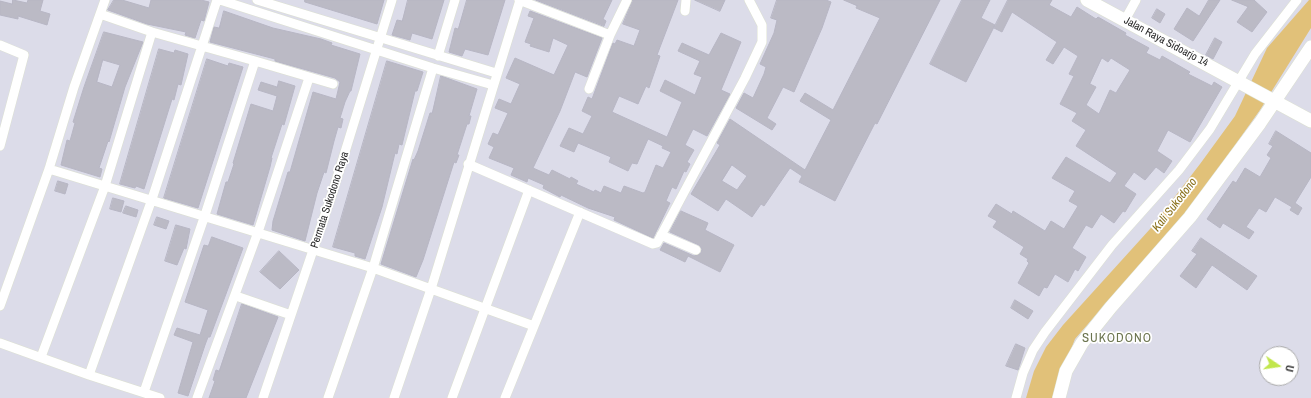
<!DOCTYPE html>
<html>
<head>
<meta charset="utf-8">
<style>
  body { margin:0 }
  #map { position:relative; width:1311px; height:398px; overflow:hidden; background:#dcdce9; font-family:"Archivo Narrow",sans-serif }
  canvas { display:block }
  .north { position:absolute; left:1259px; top:346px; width:40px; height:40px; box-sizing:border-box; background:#fff; border:1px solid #a9a9a9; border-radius:50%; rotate:103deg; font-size:11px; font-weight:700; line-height:16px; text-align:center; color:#292929 }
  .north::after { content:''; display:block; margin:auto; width:14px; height:18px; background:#c1e64c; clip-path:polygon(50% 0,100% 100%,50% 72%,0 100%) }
</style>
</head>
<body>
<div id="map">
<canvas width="1311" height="398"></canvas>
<div class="north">U</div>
</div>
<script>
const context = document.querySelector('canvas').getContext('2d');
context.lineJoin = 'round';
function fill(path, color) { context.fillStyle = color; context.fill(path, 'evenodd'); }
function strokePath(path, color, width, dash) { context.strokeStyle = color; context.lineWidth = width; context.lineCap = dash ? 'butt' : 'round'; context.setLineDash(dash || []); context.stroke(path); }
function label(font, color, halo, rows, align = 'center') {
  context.font = font + ' "Archivo Narrow",sans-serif'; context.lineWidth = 3.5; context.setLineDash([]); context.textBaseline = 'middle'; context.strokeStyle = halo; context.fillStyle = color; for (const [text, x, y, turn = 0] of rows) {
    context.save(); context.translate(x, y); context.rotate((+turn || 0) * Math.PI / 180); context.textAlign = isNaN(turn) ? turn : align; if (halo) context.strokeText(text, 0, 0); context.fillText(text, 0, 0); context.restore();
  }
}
fill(new Path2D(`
  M1309 0H1311V28L1260 110 1196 200 1075 339 1052 398H1026L1034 371 1046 347 1063 325 1150 229 1200 164 1235 116 1267 48Z`), '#e1c179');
const building = new Path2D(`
  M13 0 27 3 28 0H43L40 11 50 14 47 25 18 16V19L0 15V1L12 4Z
  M114 0H122L149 8 151 0H201L209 2 204 21 201 20 195 38 185 35 186 32 147 24 108 10Z
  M305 0H384L377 24 305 2Z
  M408 0H444L432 39 412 33 410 40 392 35 397 20 402 21Z
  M467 0H505L488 55 465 49 462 56 449 52 455 28 458 29Z
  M536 0H612L603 19 606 21 604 26Z
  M633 0H678L657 55 660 56 649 88 646 86 638 104 619 96 612 112 667 137 682 102 660 91 665 80 695 95 702 77 694 74 700 61 678 51 682 43 709 55 721 33 741 42 721 90 730 94 707 136 693 129 685 145 694 150 687 162 690 164 686 172 684 171 676 189 672 187 666 201 670 203 669 205 653 238 614 220 615 217 588 208 561 195 560 197 543 188 544 185 528 178 527 182 511 175 514 168 489 158 494 147 488 144 493 133 498 135 508 113 495 108 499 99 511 104 520 84 506 78 515 58 554 75 568 45 553 38 549 52 530 46 531 44 525 42 534 18 528 16 530 11 602 38 587 77 575 72 560 111 533 168 549 175 552 170 570 179 571 177 578 181 576 184 594 192 595 190 601 193 604 186 621 193 624 186 643 193 645 192 656 165 663 168 671 152 662 148 663 146 648 139 637 164 632 163 628 171 609 162 611 157 578 143 574 152 560 146 569 128 583 134 592 116 582 111 588 97 592 99 613 43 615 44 617 40 634 46 640 30 623 24Z
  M695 0H725L720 11Z
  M777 0H826L831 2 822 28 794 92 783 87 767 118 776 124 772 130 736 108 744 93 753 98 764 74 766 67 760 64 774 33 777 20 771 18Z
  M844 0H940L877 124 875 123 835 201 799 182 802 176 790 168 764 206 761 204 752 217 726 199 718 211 691 194 720 145 717 143 730 119 805 170 831 120 800 101 805 93 833 110 880 18 856 8 857 6ZM732 165 747 176 737 190 722 181Z
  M962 0H990L981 18 995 25 966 82 930 64Z
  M1008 0H1052L1049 5 1071 17 1077 7 1096 19 1098 17 1126 33 1125 35 1149 48 1146 53 1160 60 1162 56 1190 72 1188 74 1212 86 1214 82 1222 87 1190 142 1168 130 1157 151 1172 161 1164 173 1156 167 1145 180 1134 172 1124 186 1136 194 1125 212 1123 211 1114 223 1101 214 1092 228 1086 225 1072 248 1086 257 1078 271 1075 269 1068 282 1055 274 1047 288 1044 287 1039 296 1018 283 1029 263 1027 261 1028 259 1020 254 1024 247 993 227 997 221 988 216 996 204 1012 214 1013 211 1045 231 1051 221 1064 229 1078 206 1069 201 1075 191 1052 178 1066 157 1110 183 1117 173 1076 146 1086 130 1072 121 1077 113 1060 104 1074 76 1069 74 1078 56 1064 47 1053 64 1046 60 1057 42 1012 12 1002 32 994 28ZM1102 58 1108 62 1111 58 1130 70 1116 93 1110 90 1099 114 1086 105 1096 87 1090 84Z
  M1209 0H1220L1193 41 1174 29 1187 8 1199 16Z
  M1232 0H1254L1267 12 1252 32 1237 22 1248 7Z
  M1157 9 1165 14 1160 23 1152 18Z
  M224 11 273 28 321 39 332 43 331 45 360 54 351 91H350L345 102 340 118 343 119 341 128 338 127 334 141 326 173 324 172 317 193 305 241 272 230 273 221 288 172H290L313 92 336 99 340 82 335 78 275 61V59L210 42 214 27 219 28Z
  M104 32 143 42 125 87 109 142 108 141 99 168 102 169 100 177 61 165 67 140 70 141 75 123 73 122 84 87ZM103 60 120 65 112 87 97 82Z
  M1215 38 1222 42 1213 59 1206 55Z
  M159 49 174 53 175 50 188 54 181 85 178 84 174 100 172 99 144 189 136 186 135 188 120 184Z
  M207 59 228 66 229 63 243 67 198 208 164 198Z
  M387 61 423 72 417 91H415L402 145 399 144 397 154 395 153 382 207 365 259 355 256V253L333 247Z
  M441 76 477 89 469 116H471L469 124H467L457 155H459L456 163 454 162 423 260 416 277 381 264 413 159 414 160 418 151 430 113H432Z
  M279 81 295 86 284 125 282 124 271 158H272L270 167 253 225 217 214 226 182H228L234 164 233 163 251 104 273 111 277 96 258 90 261 82 277 87Z
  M1276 131 1311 153V177L1295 203 1302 208 1298 215 1290 210 1292 207 1275 197 1266 212 1259 208 1255 214 1246 227 1254 232 1249 239 1223 223 1220 228 1207 219 1233 181 1236 183 1245 168 1260 177 1271 158 1267 155 1273 146 1269 144Z
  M58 181 68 184 65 194 55 191Z
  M113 198 124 201 121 212 110 209Z
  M126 206 138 210 136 217 123 213Z
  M681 211 708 223 705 230 734 245 720 272 688 256 685 262 660 250 664 243 694 256 701 253 702 249 699 245 670 232Z
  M157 217 169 221 166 229 154 225Z
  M176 225 190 229 186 249 184 248 177 265 165 261Z
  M212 237 243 248 210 337H208L205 345 188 396 178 393 193 342 174 335 177 328 200 335 208 310 185 302 204 245 208 246Z
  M1201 238 1257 276 1247 290 1212 265 1196 288 1180 276 1197 254 1192 251Z
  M279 251 299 270 280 289 260 272Z
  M1015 300 1033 311 1028 319 1011 308Z
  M242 304 278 317 246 398H209L215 381 213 380 216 370 219 371Z
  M1016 344 1025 348 1018 370 1006 366Z`);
fill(building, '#bbbac5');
strokePath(building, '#b7b6c4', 1);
const minor = new Path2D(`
  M220 0 433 68 493 85
  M257 0 496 73
  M519 0 610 35
  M685 11 686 0
  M100 14 152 32 255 61 205 215 144 392
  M1125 20 1136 0
  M0 45 24 55 0 146
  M438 56 455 0
  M255 61 333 84
  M589 89 610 35 627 0
  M468 164 653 244 657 243 745 78 762 42V25L749 0
  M49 169 373 268 431 289 520 0
  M661 235 696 250
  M236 296 291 315
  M0 306 49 169 74 87 105 0
  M0 343 89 375
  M41 357 105 186 152 32
  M160 398 89 375 152 199 217 0
  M197 398 258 232 309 78
  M263 398 332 194 392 0
  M328 398 373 268 433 68
  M394 398 431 289 534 326
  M452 398 529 190
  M505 398 580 212
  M1016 398 1023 373 1033 350 1045 332 1112 245 1179 170 1210 129 1255 54 1297 0`);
const secondary = new Path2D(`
  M1087 0 1311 121
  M1059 398 1066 371 1082 343 1111 307 1190 217 1260 123 1311 47`);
strokePath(minor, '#dce0d1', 10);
strokePath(secondary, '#dce0d1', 14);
strokePath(minor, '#fff', 9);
strokePath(secondary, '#fff', 13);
label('11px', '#292929', '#fff', [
  ["Jalan Raya Sidoarjo 14",1166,42,28],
  ["Permata Sukodono Raya",330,200,-72]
]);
label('italic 12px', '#8a711b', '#fff', [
  ["Kali Sukodono",1175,205,-52]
]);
context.letterSpacing = '1px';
label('13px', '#6b744e', '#fff', [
  ["SUKODONO",1117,339]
]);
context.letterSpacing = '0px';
</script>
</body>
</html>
